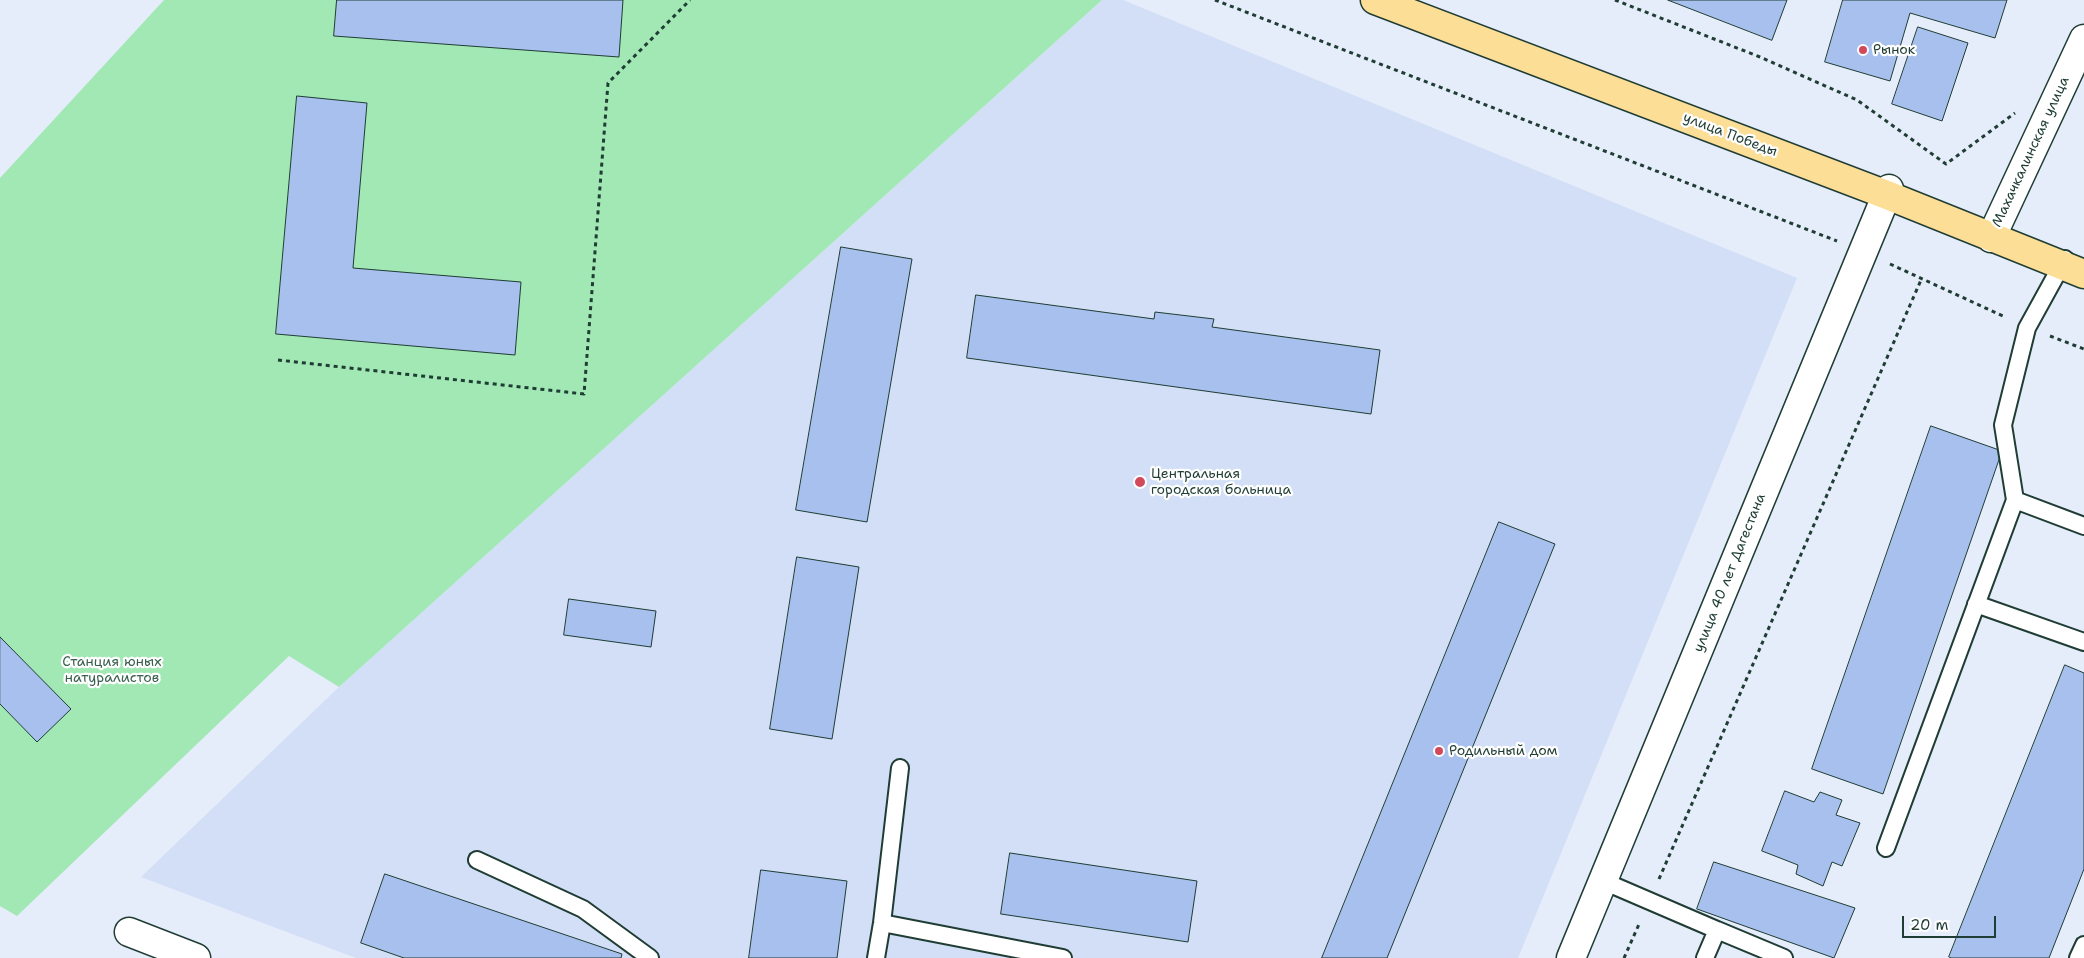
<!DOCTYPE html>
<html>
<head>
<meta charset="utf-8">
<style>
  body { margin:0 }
  #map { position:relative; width:2084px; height:958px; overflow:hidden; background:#e5ecfa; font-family:"Shantell Sans",sans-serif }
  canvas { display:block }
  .scale { position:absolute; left:1902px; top:916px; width:94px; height:22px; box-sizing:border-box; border:2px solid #1f3d34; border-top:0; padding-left:6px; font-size:15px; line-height:18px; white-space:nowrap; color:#1f3d34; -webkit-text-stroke:4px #fff; paint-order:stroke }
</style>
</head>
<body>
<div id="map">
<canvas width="2084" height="958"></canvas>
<div class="scale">20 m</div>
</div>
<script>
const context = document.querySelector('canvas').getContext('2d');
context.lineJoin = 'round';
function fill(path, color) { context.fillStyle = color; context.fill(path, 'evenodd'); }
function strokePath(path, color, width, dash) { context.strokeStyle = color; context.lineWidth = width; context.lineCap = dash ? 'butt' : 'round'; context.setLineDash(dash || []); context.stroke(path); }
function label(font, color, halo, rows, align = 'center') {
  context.font = font + ' "Shantell Sans",sans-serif'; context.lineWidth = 4.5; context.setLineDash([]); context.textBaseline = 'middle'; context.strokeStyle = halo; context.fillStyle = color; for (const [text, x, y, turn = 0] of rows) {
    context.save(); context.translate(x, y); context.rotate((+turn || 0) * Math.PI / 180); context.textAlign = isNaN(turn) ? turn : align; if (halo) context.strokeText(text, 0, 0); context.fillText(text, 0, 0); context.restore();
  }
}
fill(new Path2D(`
  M1102 0H1123L1797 278 1518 958H356L141 877 339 687Z`), '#d2dff6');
fill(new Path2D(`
  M164 0H1102L339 687 289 656 17 916 0 906V178Z`), '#a2e8b4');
const building = new Path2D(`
  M337 0H623L619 57 334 36Z
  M1668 0H1787L1772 40Z
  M1843 0H2007L1995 38 1910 13 1890 81 1825 62Z
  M1918 27 1968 43 1942 121 1892 104Z
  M297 96 367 103 353 268 521 282 515 355 276 334Z
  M841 247 912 259 867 522 796 510Z
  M976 295 1154 319 1155 312 1214 319 1212 327 1380 350 1371 414 967 358Z
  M1931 426 2002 451 1883 794 1812 769Z
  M1499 522 1555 544 1387 958H1322Z
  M797 557 859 567 832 739 770 729Z
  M569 599 656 611 651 647 564 635Z
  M0 637 71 709 37 742 0 704Z
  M2065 665 2084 673V869L2049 958H1951L1949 957Z
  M1785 791 1814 802 1820 792 1842 800 1836 815 1860 823 1842 866 1832 862 1823 886 1796 874 1798 865 1762 851Z
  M1010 853 1197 881 1188 942 1001 914Z
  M1714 862 1855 908 1834 958 1697 909Z
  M761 870 847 881 837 958H749Z
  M385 874 622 954 621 958H404L361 943Z`);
fill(building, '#a7c0ed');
strokePath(building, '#1f3d34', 1);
const service = new Path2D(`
  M2065 259 2027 328 2003 425 2015 500 2084 526
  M1976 604 2084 642
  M1886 848 2015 500
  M477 860 583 909 650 958
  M1603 881 1717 930 1705 958
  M882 923 1063 958
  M1717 930 1784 958
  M876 958 882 923 900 768
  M2078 958 2084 945`);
const minor = new Path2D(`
  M129 932 196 958`);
const tertiary = new Path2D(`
  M1571 958 1889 189`);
const secondary = new Path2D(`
  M1991 238 2084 39`);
const primary = new Path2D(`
  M1375 0 1887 195 2084 274`);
strokePath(service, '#1f3d34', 20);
strokePath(minor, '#1f3d34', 31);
strokePath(tertiary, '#1f3d34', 31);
strokePath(secondary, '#1f3d34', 31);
strokePath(primary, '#1f3d34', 31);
strokePath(new Path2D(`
  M1215 0 1837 241
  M1615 0 1760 57 1857 100 1946 164 2015 113
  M1890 264 2005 317
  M2050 336 2084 349
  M278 360 584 394 608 83 690 0
  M1659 879 1921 280
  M1624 958 1640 922`), '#1f3d34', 3, [4, 4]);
strokePath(service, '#fff', 16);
strokePath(minor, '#fff', 28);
strokePath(tertiary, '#fff', 28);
strokePath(secondary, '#fff', 28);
strokePath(primary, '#fcde96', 28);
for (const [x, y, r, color] of [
  [1863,50,5,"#d1495b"],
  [1140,482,6,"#d1495b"],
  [1439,751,5,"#d1495b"]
]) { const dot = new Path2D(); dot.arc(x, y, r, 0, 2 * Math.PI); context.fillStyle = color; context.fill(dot); strokePath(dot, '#fff', 2); }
label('14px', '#1f3d34', '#fff', [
  ["Рынок",1873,50],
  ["Центральная",1151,474],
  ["городская больница",1151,490],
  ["Родильный дом",1449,751]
], 'left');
label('14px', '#1f3d34', '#fff', [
  ["улица Победы",1730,135,21],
  ["Махачкалинская улица",2031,152,-65],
  ["улица 40 лет Дагестана",1730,573,-68]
]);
label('14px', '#395f4e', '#fff', [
  ["Станция юных",112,662],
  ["натуралистов",112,678]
]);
</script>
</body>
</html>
